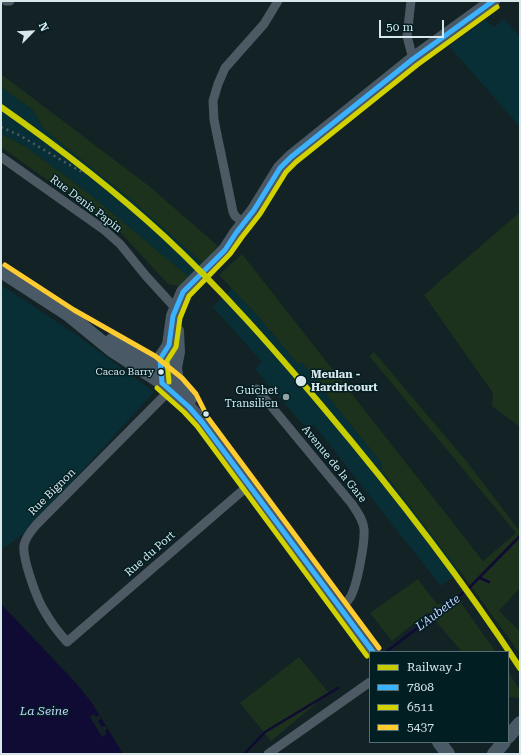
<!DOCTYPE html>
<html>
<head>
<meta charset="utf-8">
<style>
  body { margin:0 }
  #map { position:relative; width:521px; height:755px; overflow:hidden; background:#122225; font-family:"Roboto Serif",serif }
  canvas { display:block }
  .frame { position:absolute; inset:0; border:2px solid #d7e7ea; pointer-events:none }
  .legend { position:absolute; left:369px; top:651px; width:140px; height:92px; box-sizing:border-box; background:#011e23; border:1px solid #576e73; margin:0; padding:5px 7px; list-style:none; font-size:12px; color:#d7e7ea }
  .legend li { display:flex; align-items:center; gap:8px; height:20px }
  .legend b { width:20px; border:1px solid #576e73 }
  .north { position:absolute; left:12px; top:12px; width:40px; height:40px; -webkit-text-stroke:3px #011e23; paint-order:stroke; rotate:66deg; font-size:11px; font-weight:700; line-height:16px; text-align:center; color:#d7e7ea }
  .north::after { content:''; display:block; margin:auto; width:14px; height:18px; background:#d7e7ea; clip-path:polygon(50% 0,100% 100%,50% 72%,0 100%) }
  .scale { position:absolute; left:379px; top:20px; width:65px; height:18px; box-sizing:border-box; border:2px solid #d7e7ea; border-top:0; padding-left:5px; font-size:12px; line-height:14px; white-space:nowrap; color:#d7e7ea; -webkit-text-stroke:3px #011e23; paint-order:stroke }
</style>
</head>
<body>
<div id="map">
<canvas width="521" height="755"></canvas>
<div class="frame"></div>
<ul class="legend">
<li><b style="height:5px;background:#c6cc00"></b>Railway J</li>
<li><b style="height:5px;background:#3bb2ff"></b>7808</li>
<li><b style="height:5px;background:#d2d200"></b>6511</li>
<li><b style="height:5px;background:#ffcc30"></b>5437</li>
</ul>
<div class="north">N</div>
<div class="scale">50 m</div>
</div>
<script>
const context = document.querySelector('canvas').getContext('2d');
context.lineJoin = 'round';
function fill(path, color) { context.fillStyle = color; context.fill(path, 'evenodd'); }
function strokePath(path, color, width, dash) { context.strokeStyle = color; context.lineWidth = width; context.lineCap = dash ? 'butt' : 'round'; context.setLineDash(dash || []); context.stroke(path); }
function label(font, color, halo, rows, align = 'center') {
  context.font = font + ' "Roboto Serif",serif'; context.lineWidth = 3; context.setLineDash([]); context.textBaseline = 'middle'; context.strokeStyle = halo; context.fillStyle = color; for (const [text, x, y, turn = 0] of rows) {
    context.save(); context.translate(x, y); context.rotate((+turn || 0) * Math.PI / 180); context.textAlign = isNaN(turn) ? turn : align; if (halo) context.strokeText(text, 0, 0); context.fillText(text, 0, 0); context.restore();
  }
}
fill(new Path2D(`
  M504 19 520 37V127L449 46 485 20 494 27Z
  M1 87 33 110 44 129 133 201 203 263 190 278 88 193 26 147 1 134Z
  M1 285 74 333 154 392 26 532 1 550Z
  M232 288 258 316 298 364 301 361 322 386 327 395 381 462 382 470 460 571 441 586 314 425H303L255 369 262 362 213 307Z`), '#082f35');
fill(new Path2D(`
  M1 74 149 186 218 246 203 263 133 201 44 129 33 110 1 87Z
  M1 134 26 147 88 193 190 278 179 286 168 284 119 231 1 147Z
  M520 212V427L492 406 493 393 424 295Z
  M242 254 483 561 516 533 369 356 374 352 468 463 518 529 520 527V588L499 611 520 631V654L468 582 382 470 381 462 327 395 322 386 301 362 298 364 258 316 219 275Z
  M418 579 437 604 432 608 438 604H448L459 600 496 652H462L428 612 392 641 370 613Z
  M299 657 329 693 271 741 240 703Z
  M508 671 520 691V698L508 697Z`), '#1c321c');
fill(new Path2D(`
  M1 604 75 682 92 703 123 754H1Z`), '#0f0b34');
fill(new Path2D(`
  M94 714 96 717 99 715 101 719 98 721 102 727 105 726 108 729 105 731 107 734 102 737 90 717Z`), '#122225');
strokePath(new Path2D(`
  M480 578 489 582
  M386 652 467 590 520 536
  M244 754 265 732 338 688`), '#0f0b34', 2.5);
strokePath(new Path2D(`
  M6 1H10
  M411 1 407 36 413 59
  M1 157 103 229 120 244 146 276 178 311
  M248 226 235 216 233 212 214 120 213 101 218 84 225 68 264 24 278 1
  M173 387 37 524C32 530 26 536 24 545 22 558 37 600 45 612 51 623 59 633 67 642L249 485
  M257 389 352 504C357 512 363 519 364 529 365 542 357 589 349 599 347 603 343 605 339 607
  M268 754 370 682`), '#4d5a64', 9);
strokePath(new Path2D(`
  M1 271 78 321
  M70 316 113 351 162 383 189 407 202 422 373 652
  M112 340C140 356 171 371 190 399
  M177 382 175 368 178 352 177 331
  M162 383 160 359 169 345 173 316 183 292 225 250 236 233 254 210 280 168 291 157 413 59 493 1
  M508 737 520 723
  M439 742 448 754
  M494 754 504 742`), '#495965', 14);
strokePath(new Path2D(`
  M1 127 19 135 85 174`), '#4e5a60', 2.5, [2, 4]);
strokePath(new Path2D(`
  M162 383 160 359 169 345 173 316 183 292 225 250 236 233 254 210 280 168 291 157 413 59 493 1
  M162 383 189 407 202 422 373 652`), '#3bb2ff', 5);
strokePath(new Path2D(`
  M169 382 167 361 176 347 180 318 189 296 230 254 242 237 260 214 286 172 296 162 417 65 497 7
  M157 388 184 412 197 426 367 656`), '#d2d200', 5);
strokePath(new Path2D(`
  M5 265 74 310 155 356 182 378 196 394 208 418 379 648`), '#ffcc30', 5);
strokePath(new Path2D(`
  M1 107C58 147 113 189 164 236 221 289 272 347 322 406 393 490 460 576 520 668`), '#c6cc00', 6);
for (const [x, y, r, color] of [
  [161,372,3.5,"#d7e7ea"],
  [301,381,6,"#d7e7ea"],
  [286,397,4,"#92a2a5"],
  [206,414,3.5,"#d7e7ea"]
]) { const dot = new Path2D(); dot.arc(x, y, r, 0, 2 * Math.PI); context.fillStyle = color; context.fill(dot); strokePath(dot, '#011e23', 1.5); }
label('10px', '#d7e7ea', '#011e23', [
  ["Cacao Barry",154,372]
], 'right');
label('11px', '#d7e7ea', '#011e23', [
  ["Rue Denis Papin",86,204,37],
  ["Avenue de la Gare",334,464,51],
  ["Rue Bignon",52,492,-45],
  ["Rue du Port",150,554,-41]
]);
label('bold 11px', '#d7e7ea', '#011e23', [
  ["Meulan -",311,375],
  ["Hardricourt",311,388]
], 'left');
label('11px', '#d7e7ea', '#011e23', [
  ["Guichet",278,391],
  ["Transilien",278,404]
], 'right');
label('italic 12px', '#caceff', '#011e23', [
  ["L'Aubette",438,613,-37],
  ["La Seine",44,711]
]);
</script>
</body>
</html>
